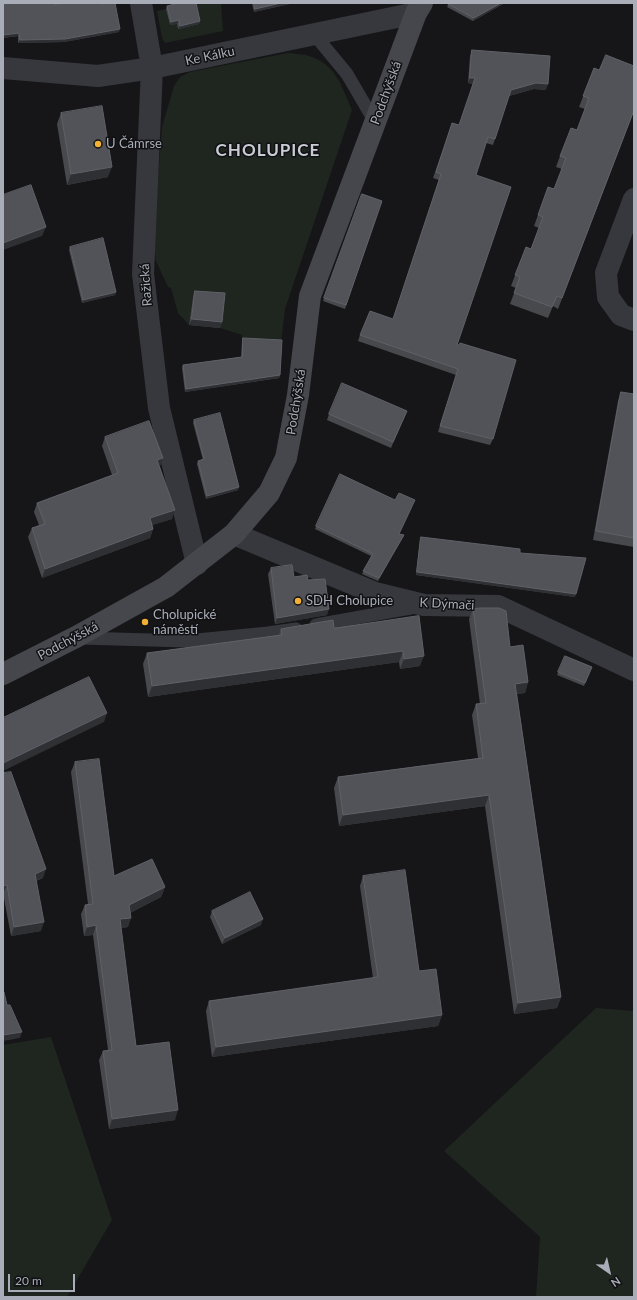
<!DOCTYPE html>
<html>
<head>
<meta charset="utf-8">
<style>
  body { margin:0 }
  #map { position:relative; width:637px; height:1300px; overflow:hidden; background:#161618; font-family:Lato,sans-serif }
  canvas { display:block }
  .frame { position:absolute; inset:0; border:4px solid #a8adb8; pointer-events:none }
  .north { position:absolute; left:589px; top:1252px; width:40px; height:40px; -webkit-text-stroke:3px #111113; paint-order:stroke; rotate:146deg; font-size:11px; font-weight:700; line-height:16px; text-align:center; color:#a8adb8 }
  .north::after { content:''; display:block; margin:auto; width:14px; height:18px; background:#a8adb8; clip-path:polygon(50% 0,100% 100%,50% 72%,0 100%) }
  .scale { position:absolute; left:8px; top:1274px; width:67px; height:18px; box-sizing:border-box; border:2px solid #a8adb8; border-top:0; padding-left:5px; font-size:12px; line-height:14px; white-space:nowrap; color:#a8adb8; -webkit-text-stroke:3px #111113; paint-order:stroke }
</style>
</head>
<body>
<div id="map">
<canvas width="637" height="1300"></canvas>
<div class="frame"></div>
<div class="north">N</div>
<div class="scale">20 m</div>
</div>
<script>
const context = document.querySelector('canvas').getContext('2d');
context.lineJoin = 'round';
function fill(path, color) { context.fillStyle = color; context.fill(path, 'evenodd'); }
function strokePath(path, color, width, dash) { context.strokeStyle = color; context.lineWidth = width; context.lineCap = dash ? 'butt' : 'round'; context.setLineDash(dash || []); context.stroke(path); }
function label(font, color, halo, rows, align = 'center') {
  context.font = font + ' Lato,sans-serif'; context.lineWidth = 3; context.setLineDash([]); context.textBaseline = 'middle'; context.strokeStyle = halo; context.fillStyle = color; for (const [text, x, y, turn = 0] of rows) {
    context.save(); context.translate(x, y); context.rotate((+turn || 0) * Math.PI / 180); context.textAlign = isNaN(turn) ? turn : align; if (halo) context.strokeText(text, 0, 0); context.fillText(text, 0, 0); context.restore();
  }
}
fill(new Path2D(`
  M194 3H221L223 31 165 43 162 38 157 11 166 9 170 25 177 24Z
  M288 53C295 54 303 54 309 56 336 64 342 87 352 110L285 309 281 343 242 341V335L220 328 193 297 189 325 178 313 171 288 168 287 156 261 153 244 162 127 174 86 180 77 190 72Z
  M596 1008 634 1011V1297H536L540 1237 444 1151Z
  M51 1037 112 1220 67 1297H3V1045Z`), '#1e261f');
strokePath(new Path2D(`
  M314 34 347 74 375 122
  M316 625 416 607
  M79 638 187 641 268 633 296 629`), '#37383d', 13);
strokePath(new Path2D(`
  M141 3 152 68 143 274 159 408 197 564
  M3 68 98 76 152 68 416 13
  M634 199 606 273 608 297 621 315 634 320
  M234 534 375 593 424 605 498 606 634 670`), '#37383d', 22);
strokePath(new Path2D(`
  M3 674 76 637 166 587 234 534 269 493 286 458 298 395 310 296 416 13 422 3`), '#45474d', 22);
fill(new Path2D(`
  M3 3 52 5 102 4 119 32 64 42 18 43V36L3 38Z
  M173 3H196L200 21 199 24 178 29 177 24 170 25 166 9 167 6 174 4Z
  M252 3H294L254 12Z
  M449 3H505L473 21 447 7Z
  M472 50 546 90 534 89 509 96 493 145 486 143 476 175 457 345 493 439 490 445 438 432 456 375 358 341 360 335 393 319 439 180 433 178 452 123 459 125 473 84 468 83 470 56Z
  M594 68 634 111 558 309 553 306 548 318 510 304 516 288 511 286 526 247 531 249 539 228 534 226 548 187 554 189 562 169 556 167 560 156 577 130 585 109 579 107Z
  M61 113 108 177 67 185 57 124Z
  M362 194 382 201 345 309 323 301Z
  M70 247 116 292 115 295 82 303 69 250Z
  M195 291 222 322 220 328 189 325 193 297Z
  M243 338 280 375 279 378 185 392 182 368 183 365 241 357 242 341Z
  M621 392 634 394V547L593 540 618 401Z
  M407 411 391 448 327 420 329 414Z
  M194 420 238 490 206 499 197 464 198 461 203 460 193 423Z
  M105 437 160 467 172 519 152 525 153 529 150 538 42 578 28 537 32 528 39 525 34 512 37 503 112 475 102 446Z
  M316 526 399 534 404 535 402 538 378 581 362 574 371 556 315 529Z
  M421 537 520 553 575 597 416 575 420 540Z
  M271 568 294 577 308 580 327 615 275 624 268 574Z
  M473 609 510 647 528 682 525 693 517 694 561 997 557 1008 514 1014 485 806 339 826 334 788 338 777 478 758 472 715 476 704H480L469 619Z
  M419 616 420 666 400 669 399 662 148 697 143 664 147 653 279 635 281 629 334 628Z
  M565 656 592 667 584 686 557 675Z
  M75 762 114 876 165 887 161 897 130 913 128 927 121 928 136 1046 175 1120 109 1129 99 1060 103 1051 108 1050 93 935 84 936 81 914 85 905 88 904 71 772Z
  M3 773 43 878 36 881 41 931 11 936 3 893Z
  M363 876 419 971 442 1015 438 1026 212 1057 206 1011 209 1001 373 978 360 886Z
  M212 911 261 925 222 944 210 917Z`), '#47494d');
fill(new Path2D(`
  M281 3H294L254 12 255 9Z
  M501 3H505L473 21 474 18Z
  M179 20 177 24 170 25 171 22Z
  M200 21 199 24 178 29 180 26Z
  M120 29 119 32 64 42 18 43 20 40Z
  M19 33 18 36 3 38V35Z
  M470 78H475L473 84 468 83Z
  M536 83 548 84 546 90 534 89 509 96 511 90Z
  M112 167 108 177 67 185 71 174Z
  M46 227 42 236 3 250V243Z
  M116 292 115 295 82 303 83 300Z
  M192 319 222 322 220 328 189 325Z
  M280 375 279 378 185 392 186 389Z
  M163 458 160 467 157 460Z
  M239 487 238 490 206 499 207 496Z
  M175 510 172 519 146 527 150 518Z
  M153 529 150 538 42 578 45 569Z
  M417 572 576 594 575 597 416 575Z
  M329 609 327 615 275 624 277 618Z
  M403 651 399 662 148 697 152 686Z
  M424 656 420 666 400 669 404 659Z
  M528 682 525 693 512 695 515 684Z
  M107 713 104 722 3 771V763Z
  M489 795 485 806 339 826 343 815Z
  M46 869 43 878 32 882 35 874Z
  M7 885 3 893V886Z
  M165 887 161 897 126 915 129 905Z
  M131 918 128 927 116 929 120 919Z
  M263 919 261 925 222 944 225 938Z
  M44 922 41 931 11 936 14 927Z
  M96 925 93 935 84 936 87 927Z
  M561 997 557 1008 514 1014 518 1003Z
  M442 1015 438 1026 212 1057 216 1047Z
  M22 1032 20 1038 3 1041V1035Z
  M178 1110 175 1120 109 1129 112 1119Z`), '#2f3033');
const building = new Path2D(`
  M3 3H51L52 5 64 3H102V4L110 3H115L120 29 65 39 20 40 19 33 3 35Z
  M175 3H196L200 21 180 26 179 20 171 22 167 6 175 4Z
  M254 3H281L255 9Z
  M449 3H501L474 18 448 4Z
  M472 50 550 56 548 84 536 83 511 90 495 139 488 137 476 175 511 187 457 345H459L460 343 516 360 493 439 440 426 458 369 360 335 370 311 393 319 441 174 436 172 452 123 459 125 475 78H470Z
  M606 55 634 66V110L562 298 557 296 552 307 514 293 520 277 515 275 526 247 531 249 543 217 538 215 548 187 554 189 566 158 560 156 571 128 577 130 589 98 583 96 594 68 599 70Z
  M102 106 112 167 71 174 61 113Z
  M31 185 46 227 3 243V195Z
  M362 194 382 201 346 305 324 298Z
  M103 238 116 292 83 300 70 247Z
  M195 291 225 293 222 322 192 319Z
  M243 338 282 340 280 375 186 389 183 365 242 357Z
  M342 383 407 411 393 442 329 414Z
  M621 392 634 394V538L596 531Z
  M220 413 239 487 207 496 198 461 204 459 194 420Z
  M149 421 163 458 157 460 175 510 150 518 153 529 45 569 32 528 45 524 37 503 118 473 105 437Z
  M340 474 395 500 399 493 415 500 399 534 404 535 379 578 363 571 373 554 316 526Z
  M421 537 520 549V553L586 558 576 594 417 572Z
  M292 565 294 577 307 575 308 580 325 579 329 609 277 618 271 568Z
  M481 608H499L506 611 510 647 523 645 528 682 515 684 561 997 518 1003 489 795 343 815 338 777 483 758 476 704 486 703 473 609Z
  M419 616 424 656 404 659 403 651 152 686 147 653 282 635 281 629 333 620 334 628Z
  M565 656 592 667 585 683 558 672Z
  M89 677 107 713 3 763V718Z
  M99 759 114 876 152 859 165 887 129 905 131 918 120 919 136 1046 169 1042 178 1110 112 1119 103 1051 112 1050 96 925 87 927 85 905 93 904 75 762Z
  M11 772 46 869 35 874 44 922 14 927 7 885 3 886V773Z
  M405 870 419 971 436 969 442 1015 216 1047 209 1001 378 977 363 876Z
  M250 892 263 919 225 938 212 911Z
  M3 992H4L7 1005H10L22 1032 3 1035Z`);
fill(building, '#525359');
strokePath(building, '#5f6168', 1);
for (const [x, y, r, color] of [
  [98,144,4,"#f2b134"],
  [298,601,4,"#f2b134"],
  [145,622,4,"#f2b134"]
]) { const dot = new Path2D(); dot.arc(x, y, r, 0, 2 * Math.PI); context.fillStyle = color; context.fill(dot); strokePath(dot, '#111113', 1.5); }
label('13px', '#a8adb8', '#111113', [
  ["Ke Kálku",210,56,-12],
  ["Podchýšská",386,93,-70],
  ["Ražická",146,285,-94],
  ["Podchýšská",296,402,-81],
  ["K Dýmači",447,604,3],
  ["Podchýšská",68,641,-28]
]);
label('13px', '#a8adb8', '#111113', [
  ["U Čámrse",106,144],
  ["SDH Cholupice",306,601],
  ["Cholupické",153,615],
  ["náměstí",153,630]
], 'left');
context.letterSpacing = '1px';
label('bold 17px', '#c9ccd4', '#111113', [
  ["CHOLUPICE",268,151]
]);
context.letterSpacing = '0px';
</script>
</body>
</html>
